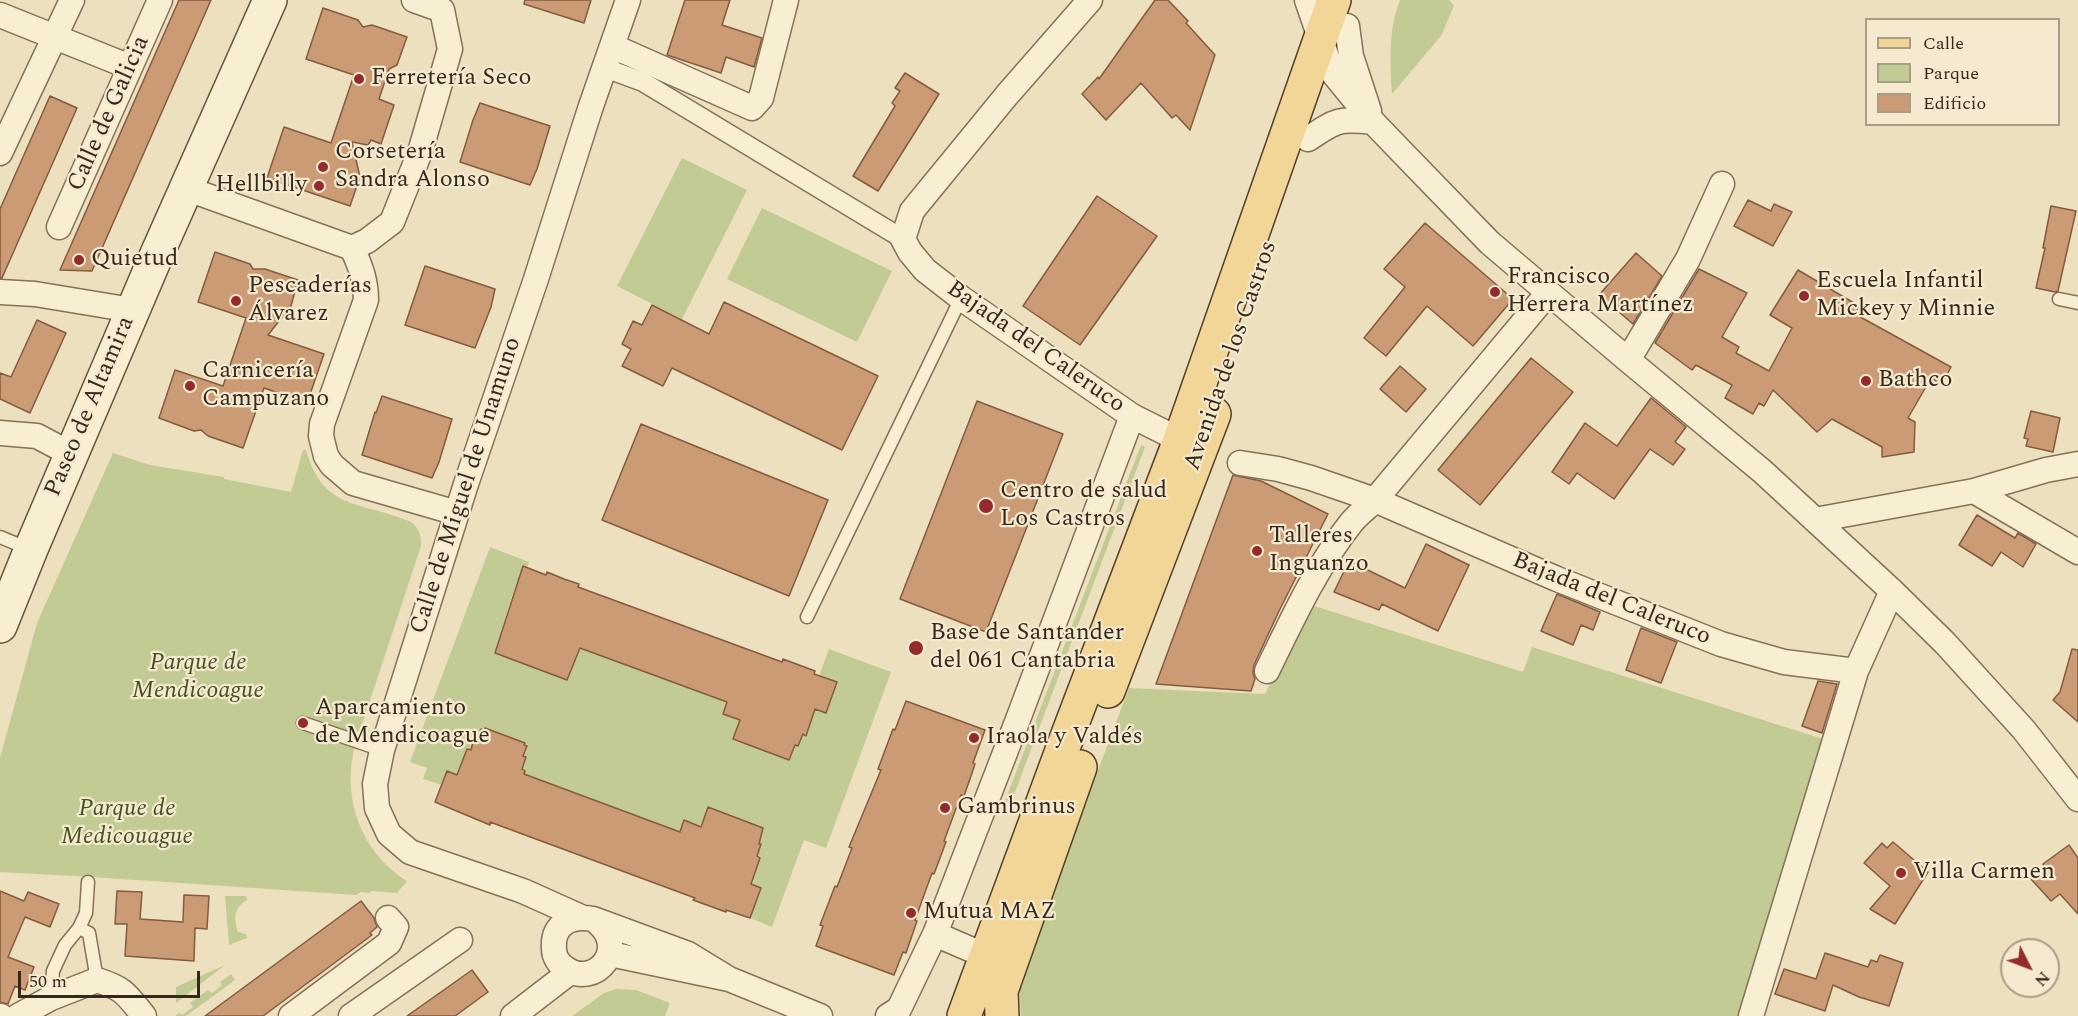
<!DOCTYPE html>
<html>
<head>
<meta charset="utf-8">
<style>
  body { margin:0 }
  #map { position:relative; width:2078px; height:1016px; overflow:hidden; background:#ede0bf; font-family:Spectral,serif }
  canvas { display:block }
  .legend { position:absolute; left:1865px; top:18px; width:195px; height:108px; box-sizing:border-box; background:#f5eacf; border:2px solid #a89d87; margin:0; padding:8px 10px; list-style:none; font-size:18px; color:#35291c }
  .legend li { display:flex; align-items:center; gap:12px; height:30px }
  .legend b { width:30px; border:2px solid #a89d87 }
  .north { position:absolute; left:2000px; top:938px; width:60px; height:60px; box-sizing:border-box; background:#f5eacf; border:2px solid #a89d87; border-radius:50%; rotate:132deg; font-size:16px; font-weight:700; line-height:24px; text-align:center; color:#35291c }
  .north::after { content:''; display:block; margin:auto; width:21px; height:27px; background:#942a29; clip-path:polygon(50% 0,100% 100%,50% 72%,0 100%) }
  .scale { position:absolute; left:18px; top:971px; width:182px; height:27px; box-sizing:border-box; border:3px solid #35291c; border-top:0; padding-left:8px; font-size:18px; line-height:21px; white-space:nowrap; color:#35291c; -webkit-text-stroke:4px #f5eacf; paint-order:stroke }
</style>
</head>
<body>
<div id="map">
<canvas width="2078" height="1016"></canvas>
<ul class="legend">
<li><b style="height:8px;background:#f1d697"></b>Calle</li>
<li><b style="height:16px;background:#c3cb94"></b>Parque</li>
<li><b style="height:16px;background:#cb9b75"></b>Edificio</li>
</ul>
<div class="north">N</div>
<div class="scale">50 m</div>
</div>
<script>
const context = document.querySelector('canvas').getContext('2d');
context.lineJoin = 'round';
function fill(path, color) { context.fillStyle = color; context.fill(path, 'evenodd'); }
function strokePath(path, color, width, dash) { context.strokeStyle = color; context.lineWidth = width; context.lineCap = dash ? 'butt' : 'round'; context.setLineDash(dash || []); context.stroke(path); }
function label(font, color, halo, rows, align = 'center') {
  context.font = font + ' Spectral,serif'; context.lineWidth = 4.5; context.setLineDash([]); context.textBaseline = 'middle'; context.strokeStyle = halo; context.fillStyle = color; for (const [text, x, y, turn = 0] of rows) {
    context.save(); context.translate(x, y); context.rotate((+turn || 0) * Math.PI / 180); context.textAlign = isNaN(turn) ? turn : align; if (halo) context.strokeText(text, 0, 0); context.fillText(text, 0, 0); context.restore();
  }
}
fill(new Path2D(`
  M1400 0H1449L1454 6 1441 36 1392 94C1390 62 1388 31 1400 0Z
  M682 158 747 190 682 319 617 286Z
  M762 208 892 271 857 342 727 279Z
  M1141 445 1145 447 1011 803 1005 801Z
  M303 450H306C323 512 363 501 411 522 420 529 421 535 421 546L355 746C341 797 361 853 407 881L397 893 371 891 370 893 361 892 356 895 92 877 0 872V758L37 623 113 453 150 465 224 477V479L291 492Z
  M490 547 529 562 527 568 523 567 512 596 495 653 530 666 588 625 596 654 727 702 740 720 733 740 750 746 776 748 774 755 788 760 795 745 798 746 802 734 806 735 815 709 826 713 837 683 819 676 829 649 891 672 826 848 804 840 772 927 750 918 761 888 751 884 760 858 757 856 761 845 759 844 763 828 749 823 746 829 708 807 701 827 684 821 680 832 548 783 515 797 525 771 521 769 527 746 485 729 484 731 481 730 477 739H474L470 750 466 749 457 775 442 785 423 779 427 768 410 762Z
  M1311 605 1523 672 1532 647 1823 739 1738 1016H1021L1019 980 1129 688 1265 694Z
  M225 896H246L247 900C233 908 234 918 238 932L246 934 247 938 229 945Z
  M225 965 176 1003V987Z
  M231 974 235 980 186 1016H175L179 1013 182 1015 193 1007 190 1003 208 990 212 993 222 985 220 982Z
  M616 989 636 990 670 1003 665 1016H572L604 993Z`), '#c3cb94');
const building = new Path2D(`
  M179 0H211L92 271 60 270Z
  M525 0H591L584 23 524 4Z
  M685 0H730L722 25 762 38 754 67 726 57 721 73 667 55Z
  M1155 0H1168L1188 21 1186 23 1215 55 1190 130 1176 115 1172 118 1141 83 1106 120 1082 94 1098 77 1099 79Z
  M323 8 358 20 363 27 372 25 407 37 397 65 389 69 379 99 394 105 381 144 371 140 368 145 352 142 360 177 350 206 267 178 284 127 331 143 354 75 306 59Z
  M905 73 939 94 878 191 853 176 895 106 892 103 900 91 895 88Z
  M50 96 77 108 2 278H0V209Z
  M480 103 550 126 537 169 530 185 460 162 473 120Z
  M1097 196 1157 236 1080 345 1023 306Z
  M1748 200 1771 211 1774 204 1792 212 1773 246 1734 226Z
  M2051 206 2076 211 2058 291 2055 292 2036 288 2045 248H2043Z
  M1425 223 1513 299 1473 346 1427 306 1386 356 1364 338 1405 287 1384 269Z
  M215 252 250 264 253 269H265L298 280 291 306 268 335 324 354 307 403 264 388 243 448 208 436 201 430 194 431 159 418 175 370 223 386 246 318 198 302Z
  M1636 253 1662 276 1633 324 1599 295Z
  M425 266 495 289 491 307 475 348 405 325Z
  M1699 269 1747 293 1722 337 1739 347 1736 353 1769 371 1792 328 1770 315 1798 270 1859 306 1855 314 1951 367 1942 384 1931 378 1908 418 1915 422 1914 452 1882 457V447L1832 419 1817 432 1773 390 1764 406 1759 403 1753 414 1725 398 1732 385 1696 365 1692 370 1655 343Z
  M724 302 878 376 842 450 672 368 663 386 622 366 631 349 622 344 633 321 642 325 652 305 709 334Z
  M37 320 66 333 30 413 0 399V373L11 377Z
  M1531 358 1573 392 1480 505 1438 470Z
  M1400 366 1426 389 1406 412 1380 389Z
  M382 396 452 419 439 462 432 478 362 455 375 412 376 413Z
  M1651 398 1686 427 1675 442 1685 449 1673 465 1650 449 1614 499 1577 473 1569 484 1552 472 1585 423 1617 446Z
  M977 401 1063 434 986 632 900 599Z
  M2031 411 2060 418 2053 452 2026 446 2028 439 2024 438Z
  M641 424 828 500 789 596 602 520Z
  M1233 475 1261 481 1328 514 1279 611 1254 665 1253 673 1255 679 1251 691 1156 684Z
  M1977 515 2015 538 2018 533 2036 544 2023 567 2001 552 1992 566 1959 545Z
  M1426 544 1469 565 1438 631 1382 604 1379 610 1334 592 1349 561 1405 588Z
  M523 566 546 575 547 572 564 579 579 584 578 587 782 662 783 659 815 671 814 674 837 682 826 713 815 709 806 736 803 734 798 746 795 745 789 760 733 739 740 720 723 714 727 702 580 648 567 680 495 653Z
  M1557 594 1600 612 1593 630 1581 625 1573 645 1541 631Z
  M1641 628 1677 642 1661 683 1626 670Z
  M2072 649 2078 650V722L2053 700 2060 692Z
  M1818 681 1837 684 1822 733 1802 726Z
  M906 701 985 730 973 763 975 764 971 776 964 796 961 795 944 841 946 842 934 874 932 873 915 920 917 921 906 953 903 952 894 975 816 946 823 926 820 925 835 886 837 887 852 848 849 847 881 770 878 769 893 729 895 730Z
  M485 728 525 743 524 745 527 746 523 756 526 757 522 769 525 771 524 774 680 832 684 820 701 827 708 807 763 828 759 844H761L757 856 760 858 751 884 761 888 750 918 726 910V912L693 900 695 898 490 822V825L435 802 447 771 457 775 467 749 471 750 474 738 477 739 481 729 484 731Z
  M1893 842 1928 872 1895 924 1870 909 1890 886 1864 863 1882 843 1887 848Z
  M2069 845 2078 858V914L2060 894 2051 901 2031 879 2045 868 2043 864Z
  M0 891 24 901 28 892 59 904 50 927 25 917 8 957 34 967 25 990 15 986 8 1004 0 1002Z
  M117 891 142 892 140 919 183 922 184 895 209 896 207 929 195 928 194 961 125 956 127 924H115Z
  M361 901 374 918 377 927 370 933 372 935 282 1002 263 1016H205Z
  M1825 953 1868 967 1871 960 1877 962 1880 955 1903 963 1889 1006 1859 997 1833 985 1825 1011 1775 994 1784 969 1816 979Z
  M472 970 488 992 455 1016H407Z`);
fill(building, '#cb9b75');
strokePath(building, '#845b3e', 1.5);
const service = new Path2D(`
  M2059 299 2078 303
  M0 537 29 549
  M807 617 961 298
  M303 723 382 750
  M79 928 89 933 97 980
  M51 998 53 971 65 945 79 928 86 913 88 882`);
const pedestrian = new Path2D(`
  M605 68 643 82 903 239`);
const minor = new Path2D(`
  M414 0 442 10
  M1090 0 1007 95 912 211 903 239 910 252 925 270 961 298 1132 416 1180 440
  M1307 0 1332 72 1373 122 1398 148 1490 243 1628 360 1762 471 1892 591 1945 643 2024 730 2078 799
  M0 15 130 67
  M1347 26 1351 56 1369 111
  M612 46 752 108 761 98 786 0
  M1308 139C1336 120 1339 118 1373 122
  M0 153 72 0
  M185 188 352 248 367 241 392 222 420 152 450 49 442 10
  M59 227 160 0
  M352 248C360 265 366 280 366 300L322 424 321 436 326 456 332 465 353 483 457 513
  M0 292 35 294 132 310
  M1628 360 1688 259 1722 184
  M0 433 37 436 71 454
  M1240 463 1278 469 1311 478 1375 500 1557 579 1721 644 1784 662 1856 671
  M1974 491 2078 552
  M1815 520 1974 491 2046 470 2078 464
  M1267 671C1292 620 1316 567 1351 523 1358 514 1367 508 1375 500L1548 293
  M581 917 523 891 410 852 389 834 377 808 375 784 382 750 466 484 536 279 590 109 628 0
  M593 919C633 947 594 990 565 968 559 964 554 957 554 949 552 924 571 915 593 919L688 954 729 979
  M935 934 986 956
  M610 954 729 979 820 1016
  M0 1016H1
  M18 1016 51 998 97 980C125 989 126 994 144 1016
  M291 1016 389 943 396 927 388 918
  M351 1016 460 940
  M513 1016 570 972
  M888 1016 899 1009 935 934 1020 714 1132 416
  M1751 1016 1856 671 1892 591`);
const secondary = new Path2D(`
  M0 626 31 549 157 254 270 0`);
const primary = new Path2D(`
  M1108 691 1214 414
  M964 1016 1067 737 1180 440 1334 0
  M1002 1016 1001 991 1080 767`);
strokePath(service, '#857158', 15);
strokePath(pedestrian, '#857158', 21);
strokePath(minor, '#857158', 27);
strokePath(secondary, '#67523b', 36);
strokePath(primary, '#533f2c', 36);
strokePath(service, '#f8eed2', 12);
strokePath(pedestrian, '#f8eed2', 18);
strokePath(minor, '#f8eed2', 24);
strokePath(secondary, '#f8eed2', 33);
strokePath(primary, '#f1d697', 33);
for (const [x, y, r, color] of [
  [359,79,6,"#942a29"],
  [323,167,6,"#942a29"],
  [319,186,6,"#942a29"],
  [79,260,6,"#942a29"],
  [1495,292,6,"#942a29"],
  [1804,296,6,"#942a29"],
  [236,301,6,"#942a29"],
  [1866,381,6,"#942a29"],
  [190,386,6,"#942a29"],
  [986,506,8,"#942a29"],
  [1257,551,6,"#942a29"],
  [916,648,8,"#942a29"],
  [303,723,6,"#942a29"],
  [974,738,6,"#942a29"],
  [945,808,6,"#942a29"],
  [1901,873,6,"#942a29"],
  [911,913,6,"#942a29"]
]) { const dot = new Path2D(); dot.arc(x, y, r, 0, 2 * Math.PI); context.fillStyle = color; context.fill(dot); strokePath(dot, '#f5eacf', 2); }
label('24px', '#35291c', '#f5eacf', [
  ["Ferretería Seco",371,79],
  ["Corsetería",335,153],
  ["Sandra Alonso",335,181],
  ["Hellbilly",307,186,"right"],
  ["Quietud",91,260],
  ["Francisco",1507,278],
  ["Herrera Martínez",1507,306],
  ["Escuela Infantil",1816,282],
  ["Mickey y Minnie",1816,310],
  ["Pescaderías",248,287],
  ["Álvarez",248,315],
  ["Carnicería",202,372],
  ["Campuzano",202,400],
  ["Bathco",1878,381],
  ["Centro de salud",1000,492],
  ["Los Castros",1000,520],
  ["Talleres",1269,537],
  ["Inguanzo",1269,565],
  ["Base de Santander",930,634],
  ["del 061 Cantabria",930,662],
  ["Aparcamiento",315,709],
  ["de Mendicoague",315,737],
  ["Iraola y Valdés",986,738],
  ["Gambrinus",957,808],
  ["Villa Carmen",1913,873],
  ["Mutua MAZ",923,913]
], 'left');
label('24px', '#35291c', '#f5eacf', [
  ["Calle de Galicia",110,114,-66],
  ["Bajada del Caleruco",1035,348,35],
  ["Avenida de los Castros",1232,356,-71],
  ["Paseo de Altamira",91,407,-67],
  ["Calle de Miguel de Unamuno",467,486,-72],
  ["Bajada del Caleruco",1611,600,22]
]);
label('italic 24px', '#455123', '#f5eacf', [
  ["Parque de",198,664],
  ["Mendicoague",198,692],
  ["Parque de",127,810],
  ["Medicouague",127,838]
]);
</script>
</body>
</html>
